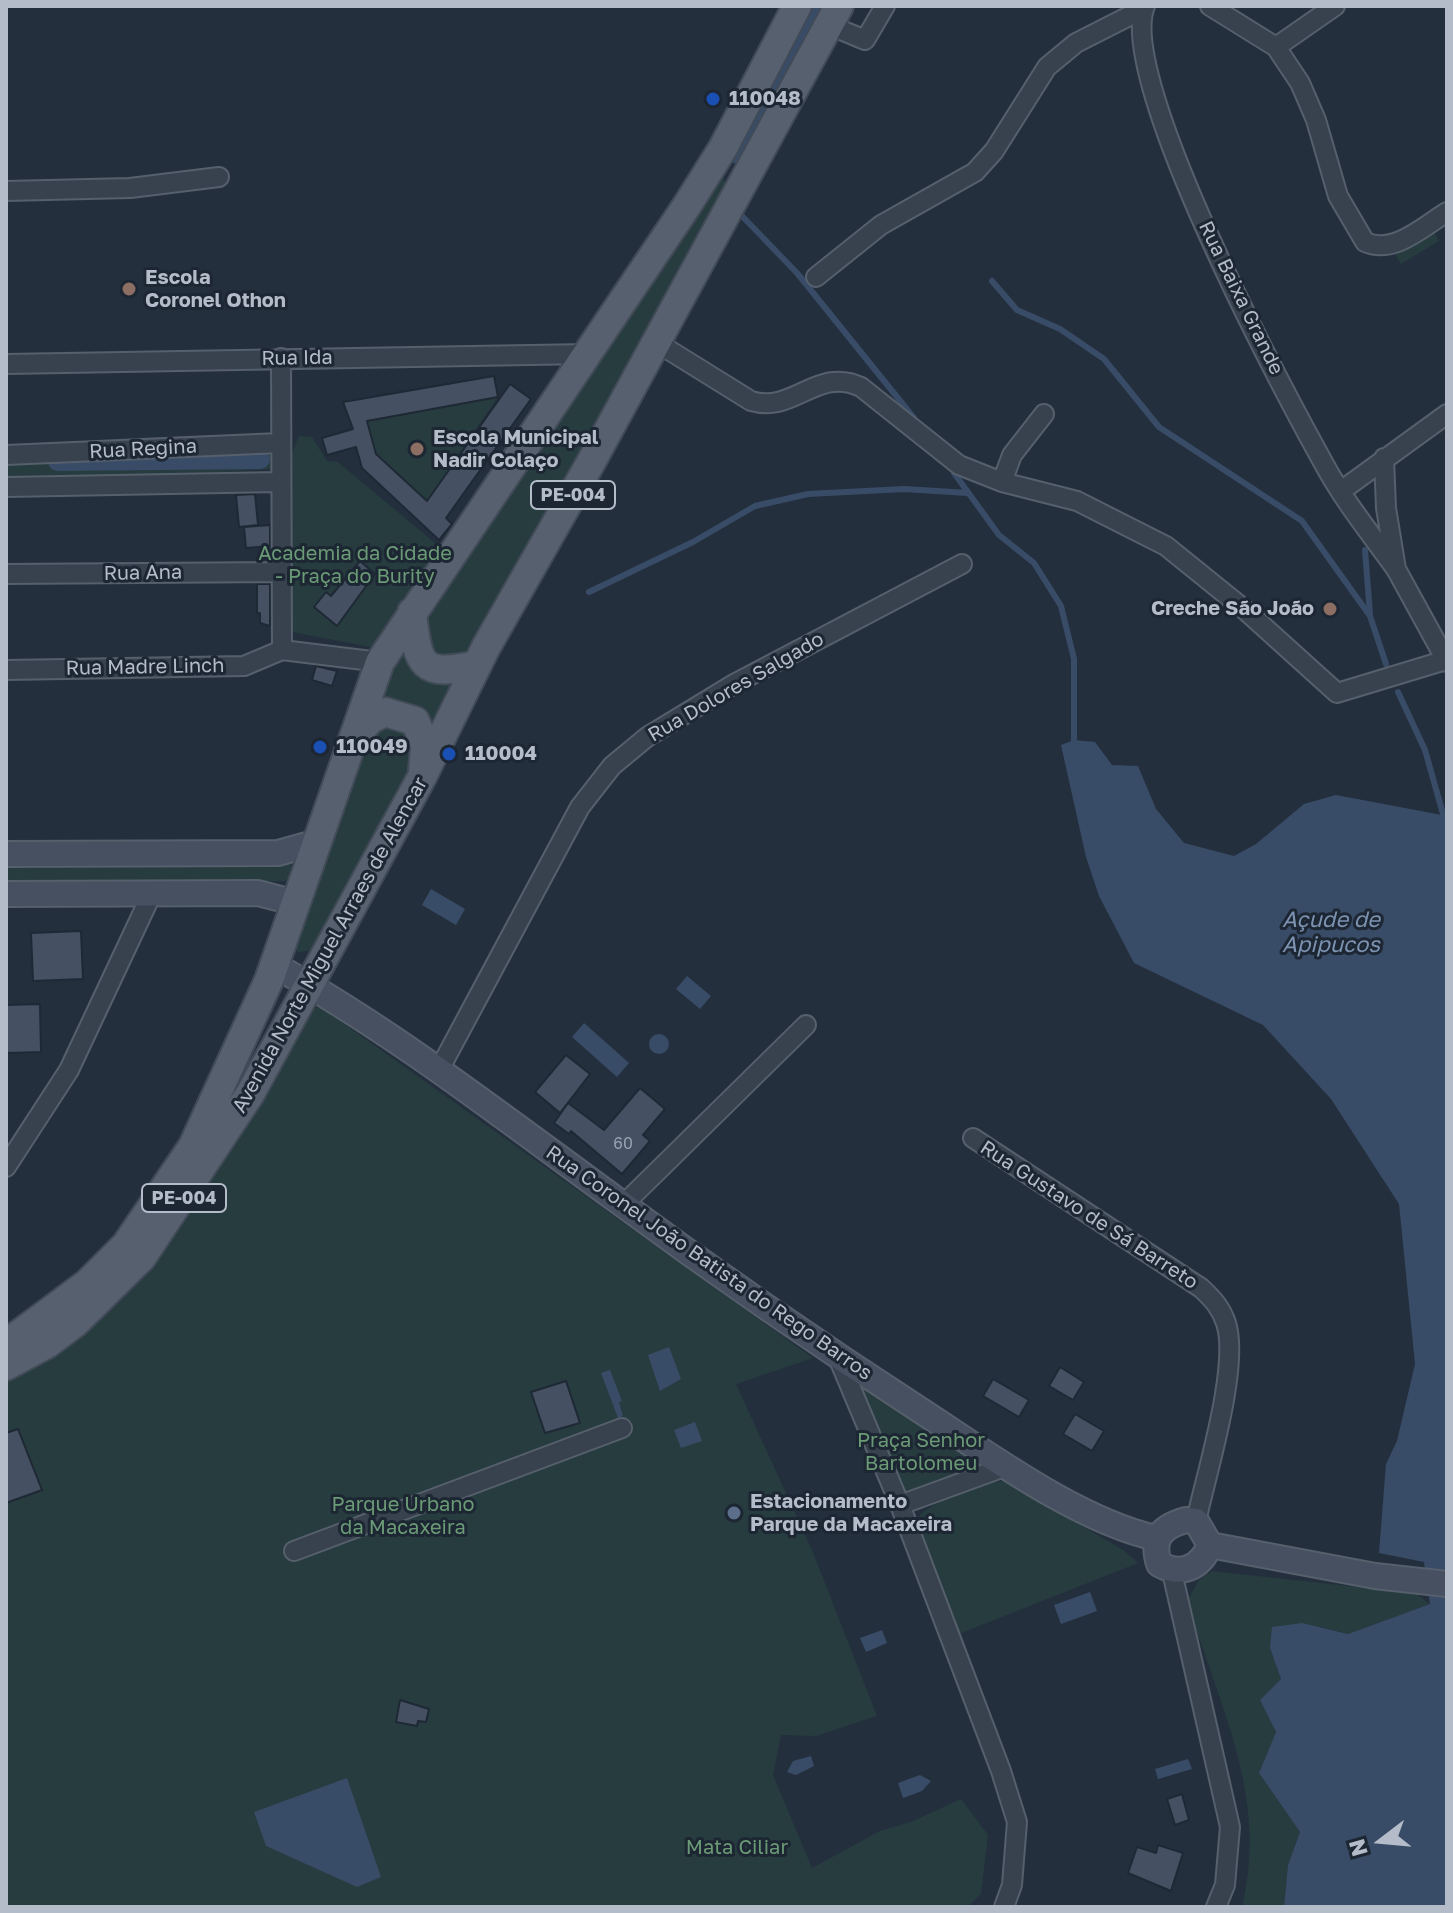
<!DOCTYPE html>
<html>
<head>
<meta charset="utf-8">
<style>
  body { margin:0 }
  #map { position:relative; width:1453px; height:1913px; overflow:hidden; background:#242f3e; font-family:"Golos Text",sans-serif }
  canvas { display:block }
  .frame { position:absolute; inset:0; border:8px solid #b4bcc9; pointer-events:none }
  .north { position:absolute; left:1341px; top:1801px; width:80px; height:80px; -webkit-text-stroke:6px #1d2633; paint-order:stroke; rotate:254deg; font-size:22px; font-weight:700; line-height:32px; text-align:center; color:#b4bcc9 }
  .north::after { content:''; display:block; margin:auto; width:28px; height:36px; background:#b4bcc9; clip-path:polygon(50% 0,100% 100%,50% 72%,0 100%) }
</style>
</head>
<body>
<div id="map">
<canvas width="1453" height="1913"></canvas>
<div class="frame"></div>
<div class="north">N</div>
</div>
<script>
const context = document.querySelector('canvas').getContext('2d');
context.lineJoin = 'round';
function fill(path, color) { context.fillStyle = color; context.fill(path, 'evenodd'); }
function strokePath(path, color, width, dash) { context.strokeStyle = color; context.lineWidth = width; context.lineCap = dash ? 'butt' : 'round'; context.setLineDash(dash || []); context.stroke(path); }
function label(font, color, halo, rows, align = 'center') {
  context.font = font + ' "Golos Text",sans-serif'; context.lineWidth = 6; context.setLineDash([]); context.textBaseline = 'middle'; context.strokeStyle = halo; context.fillStyle = color; for (const [text, x, y, turn = 0] of rows) {
    context.save(); context.translate(x, y); context.rotate((+turn || 0) * Math.PI / 180); context.textAlign = isNaN(turn) ? turn : align; if (halo) context.strokeText(text, 0, 0); context.fillText(text, 0, 0); context.restore();
  }
}
fill(new Path2D(`
  M721 172 728 189 320 950 297 952 293 940 392 662Z
  M1434 231 1439 241 1401 264 1395 254Z
  M498 397 427 501 375 453 367 421Z
  M299 436 312 437 327 461 338 462 441 548 376 648 292 632 289 460Z
  M278 446 276 469 6 483V456Z
  M292 860 289 877 285 881 6 886V863Z
  M311 1007 322 1008 813 1358 736 1384 812 1550 877 1716 816 1736 781 1735 773 1775 812 1868 880 1831 913 1821 961 1799 988 1835 981 1894 967 1907H6V1376Z
  M849 1362 1000 1462 900 1498Z
  M1006 1481 1123 1550 1138 1563 959 1634 917 1520C923 1504 988 1480 1006 1481Z
  M1212 1571 1394 1591 1418 1595 1430 1604 1348 1634 1322 1627 1270 1648 1281 1679 1260 1700 1276 1732 1259 1773 1300 1832 1288 1865 1284 1907H1242C1269 1796 1219 1706 1187 1601L1199 1580Z`), '#263c3f');
fill(new Path2D(`
  M1074 740 1095 742 1112 765 1138 766 1156 809 1184 843 1234 856 1256 844 1304 804 1336 795 1447 816V1907H1284L1288 1865 1300 1832 1259 1773 1276 1732 1260 1700 1281 1679 1270 1648 1272 1627 1302 1623 1348 1634 1430 1604 1424 1562 1379 1553 1386 1464 1397 1441 1415 1364 1399 1204 1331 1099 1263 1025 1134 963 1099 896 1086 857 1061 745Z
  M431 889 465 909 456 925 422 905Z
  M687 976 711 996 700 1009 676 989Z
  M584 1023 629 1063 617 1077 572 1037Z
  M649 1044a10 10 0 1 1 20 0a10 10 0 1 1-20 0Z
  M669 1347 681 1379 660 1391 648 1355Z
  M610 1370 622 1401 619 1402 623 1416 618 1418 601 1373Z
  M695 1422 702 1441 681 1448 674 1430Z
  M1090 1592 1097 1611 1061 1624 1054 1605Z
  M882 1630 887 1643 866 1652 860 1638Z
  M811 1756 814 1766 796 1775 787 1772 793 1761Z
  M1188 1759 1192 1769 1158 1779 1155 1769Z
  M920 1775 931 1781 922 1791 903 1798 898 1783Z
  M347 1778 381 1877 357 1887 266 1846 254 1812Z`), '#394c67');
strokePath(new Path2D(`
  M743 217 797 273 914 418
  M992 281 1017 310 1060 329 1104 359 1159 427 1302 521 1370 616 1386 664
  M954 473 999 535 1034 563 1061 606 1074 659V740
  M1365 550 1370 614
  M589 592 693 542 755 506 808 494 904 489 968 493
  M1398 692 1425 750 1443 814`), '#394c67', 6);
strokePath(new Path2D(`
  M738 154 819 6
  M58 461 260 459`), '#394c67', 20);
const building = new Path2D(`
  M494 376 498 397 367 421 376 454 427 501 510 384 531 399 446 518 452 524 439 540 362 468 356 447 327 455 322 438 353 429 343 402Z
  M255 494 258 525 239 527 236 495Z
  M270 525V546L246 548 244 527Z
  M360 561 375 574 337 626 314 607 326 592 331 596Z
  M257 584H270V626L260 623V613H257Z
  M316 666 337 671 332 686 312 680Z
  M81 931 83 979 33 981 31 933Z
  M40 1004 41 1052 6 1053V1005Z
  M566 1055 590 1074 560 1113 535 1092Z
  M640 1088 665 1109 643 1135 650 1141 622 1174 571 1131 569 1134 554 1123 568 1103 604 1130Z
  M1060 1367 1084 1382 1073 1400 1049 1386Z
  M993 1379 1029 1400 1019 1417 983 1396Z
  M566 1381 580 1423 545 1433 531 1392Z
  M1075 1414 1104 1431 1092 1451 1063 1434Z
  M18 1429 42 1490 6 1503V1433Z
  M400 1700 429 1709 426 1722 418 1721 417 1726 396 1722Z
  M1182 1794 1189 1820 1175 1825 1167 1799Z
  M1158 1845 1183 1853 1171 1891 1128 1873 1137 1847 1156 1853Z`);
fill(building, '#455162');
strokePath(building, '#1f2835', 2);
const street = new Path2D(`
  M1145 6C1116 78 1282 388 1324 464 1344 501 1371 534 1396 569
  M1210 6 1276 47 1300 83 1316 120 1338 196 1365 242C1394 255 1424 226 1447 212
  M829 25 865 40 885 6
  M1276 47 1335 6
  M6 191 130 188 219 177
  M816 277 881 225 975 172 994 151 1047 67 1076 43 1143 9
  M656 342 751 401C794 414 817 366 861 387L959 465 1002 482 1077 501 1166 546 1244 609 1337 693 1446 660
  M281 358 282 650
  M6 364 588 354
  M6 455 280 443
  M1384 458 1386 508 1396 569 1447 662
  M1002 482 1012 455 1044 414
  M6 487 279 482
  M1341 491 1447 414
  M6 574 280 572
  M6 670 244 666 282 650 380 662
  M439 1070 580 807 612 766 647 737 734 684 962 564
  M973 1138 1201 1288C1213 1299 1221 1308 1226 1323 1240 1366 1206 1475 1196 1521
  M6 1167 69 1070 153 891
  M623 1205 806 1025
  M837 1355 900 1505 1001 1771 1017 1822 1012 1885 1004 1907
  M900 1505 1007 1466
  M294 1551 622 1428
  M1172 1572 1230 1827 1225 1885 1216 1907`);
const secondary = new Path2D(`
  M6 854 278 853 314 843
  M6 894 258 893 296 903
  M274 965C394 1032 503 1117 614 1198 714 1272 818 1344 923 1412 989 1455 1079 1521 1156 1538
  M1186 1520 1196 1521 1210 1545C1200 1569 1180 1576 1159 1564 1151 1538 1161 1527 1186 1520Z
  M1210 1545 1375 1576 1447 1584`);
const primary = new Path2D(`
  M412 612C418 667 421 677 477 665
  M354 737 371 719 385 712 415 721 425 745 423 770
  M6 1344 88 1283 126 1245 193 1146 269 980 380 662 686 207 723 148 797 6
  M6 1366 47 1344 75 1323 142 1257 250 1094 423 775 486 647 590 464 839 6`);
strokePath(street, '#565f6c', 22);
strokePath(secondary, '#565f6c', 28);
strokePath(primary, '#414a57', 32);
strokePath(street, '#38414e', 18);
strokePath(secondary, '#465061', 24);
strokePath(primary, '#56606e', 28);
for (const [x, y, r, color] of [
  [713,99,8,"#1a4fb4"],
  [129,289,8,"#8d6e63"],
  [417,449,8,"#8d6e63"],
  [1330,609,8,"#8d6e63"],
  [320,747,8,"#1a4fb4"],
  [449,754,8,"#1a4fb4"],
  [734,1513,8,"#5c6f8a"]
]) { const dot = new Path2D(); dot.arc(x, y, r, 0, 2 * Math.PI); context.fillStyle = color; context.fill(dot); strokePath(dot, '#1d2633', 3); }
label('16px', '#98a1af', null, [
  ["60",623,1144]
]);
for (const [x, y, w] of [
  [573,495,84],
  [184,1198,84]
]) { const box = new Path2D(); box.roundRect(x - w / 2, y - 14, w, 28, 6); context.fillStyle = '#1d2633'; context.fill(box); strokePath(box, '#b4bcc9', 2); }
label('bold 18px', '#b4bcc9', null, [
  ["PE-004",573,495],
  ["PE-004",184,1198]
]);
label('bold 20px', '#b4bcc9', '#1d2633', [
  ["110048",729,99],
  ["Escola",145,278],
  ["Coronel Othon",145,301],
  ["Escola Municipal",433,438],
  ["Nadir Colaço",433,461],
  ["Creche São João",1314,609,"right"],
  ["110049",336,747],
  ["110004",465,754],
  ["Estacionamento",750,1502],
  ["Parque da Macaxeira",750,1525]
], 'left');
label('20px', '#b4bcc9', '#1d2633', [
  ["Rua Baixa Grande",1241,298,64],
  ["Rua Ida",297,358,-1],
  ["Rua Regina",143,449,-3],
  ["Rua Ana",143,573,-1],
  ["Rua Madre Linch",145,667,-1],
  ["Rua Dolores Salgado",736,687,-30],
  ["Avenida Norte Miguel Arraes de Alencar",330,945,-61],
  ["Rua Gustavo de Sá Barreto",1089,1215,33],
  ["Rua Coronel João Batista do Rego Barros",709,1263,35]
]);
label('20px', '#6b9a76', '#1d2633', [
  ["Academia da Cidade",355,554],
  ["- Praça do Burity",355,577],
  ["Praça Senhor",921,1441],
  ["Bartolomeu",921,1464],
  ["Parque Urbano",403,1505],
  ["da Macaxeira",403,1528],
  ["Mata Ciliar",737,1848]
]);
label('italic 22px', '#7c92b1', '#1d2633', [
  ["Açude de",1331,920],
  ["Apipucos",1331,945]
]);
</script>
</body>
</html>
